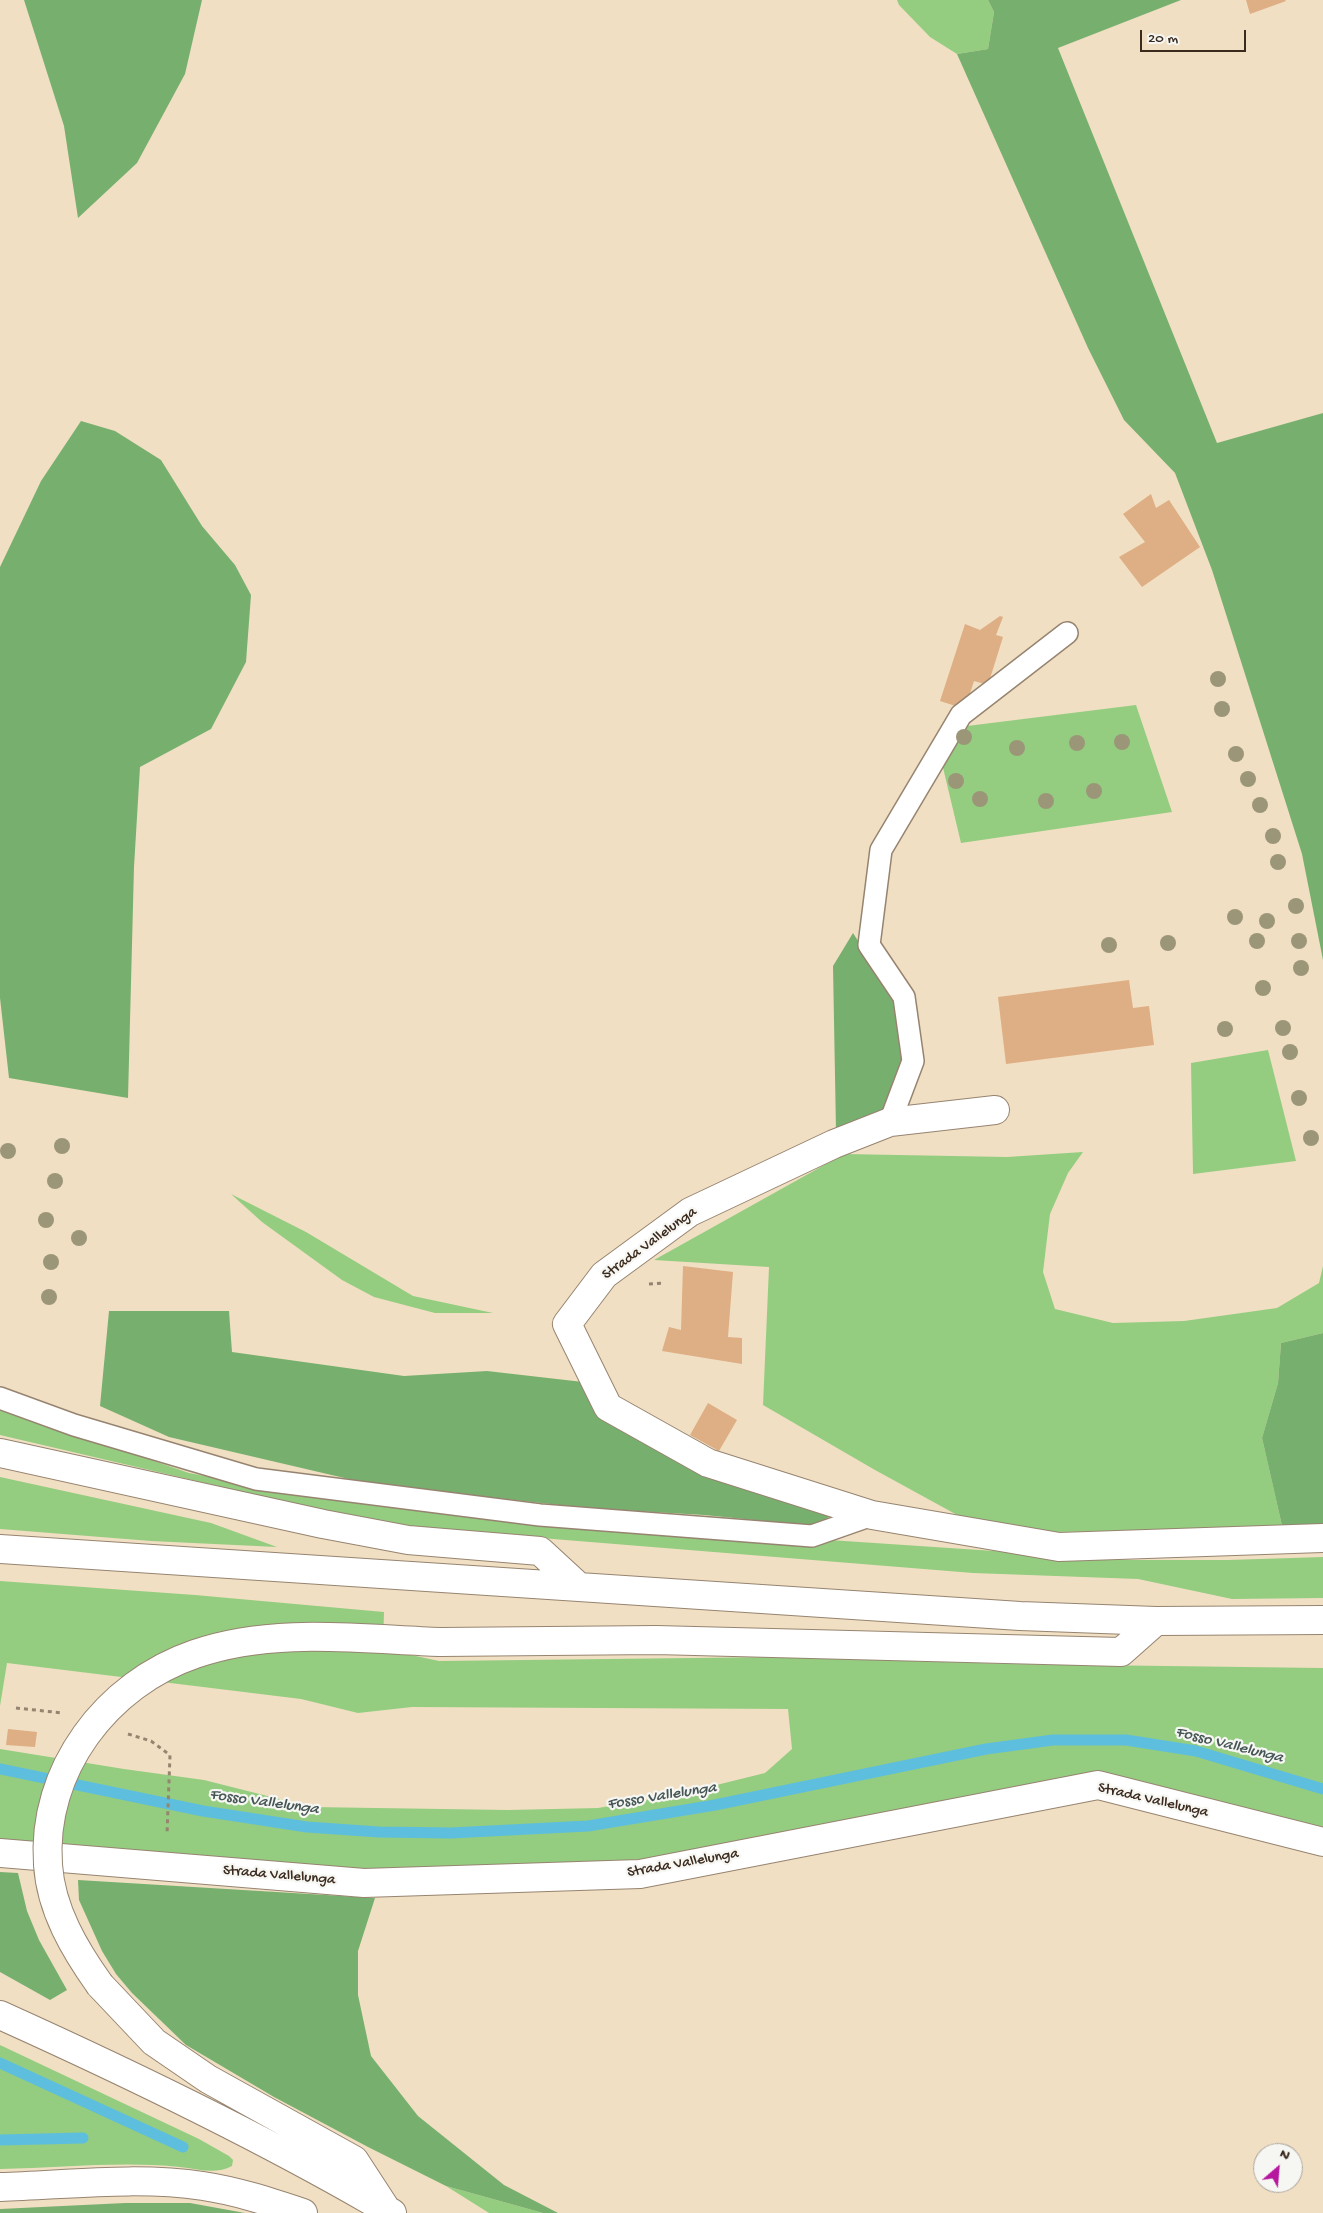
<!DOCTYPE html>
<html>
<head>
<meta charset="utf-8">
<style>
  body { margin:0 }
  #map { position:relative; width:1323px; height:2213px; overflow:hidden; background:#f1dfc3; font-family:"Gochi Hand",sans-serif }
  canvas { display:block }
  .north { position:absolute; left:1253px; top:2143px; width:50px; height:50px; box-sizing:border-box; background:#f6f6f2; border:1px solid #aba49d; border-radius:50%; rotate:27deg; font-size:14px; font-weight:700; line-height:20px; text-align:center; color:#3b2a1e }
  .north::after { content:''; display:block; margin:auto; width:18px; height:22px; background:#b5179e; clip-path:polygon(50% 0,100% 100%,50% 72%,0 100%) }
  .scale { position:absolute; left:1140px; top:30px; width:106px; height:22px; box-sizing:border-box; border:2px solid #3b2a1e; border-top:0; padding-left:6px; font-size:15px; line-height:18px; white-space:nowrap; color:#3b2a1e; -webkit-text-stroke:4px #f6f6f2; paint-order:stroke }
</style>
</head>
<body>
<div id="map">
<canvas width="1323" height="2213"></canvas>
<div class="north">N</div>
<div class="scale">20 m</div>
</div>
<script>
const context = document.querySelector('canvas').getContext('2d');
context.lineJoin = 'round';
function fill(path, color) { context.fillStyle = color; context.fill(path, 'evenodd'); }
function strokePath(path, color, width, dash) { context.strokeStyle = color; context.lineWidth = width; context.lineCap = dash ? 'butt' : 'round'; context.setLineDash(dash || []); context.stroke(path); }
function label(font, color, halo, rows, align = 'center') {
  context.font = font + ' "Gochi Hand",sans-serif'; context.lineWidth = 4.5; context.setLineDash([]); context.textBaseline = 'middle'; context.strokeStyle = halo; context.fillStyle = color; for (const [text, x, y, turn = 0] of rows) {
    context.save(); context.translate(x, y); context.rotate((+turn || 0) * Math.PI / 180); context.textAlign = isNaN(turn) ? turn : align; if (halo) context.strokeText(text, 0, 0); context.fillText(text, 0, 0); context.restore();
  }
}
fill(new Path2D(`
  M897 0H988L994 12 988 49 957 54 930 37 899 5Z
  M1136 705 1172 812 961 843 940 755 959 727Z
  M1268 1050 1296 1161 1193 1174 1191 1063Z
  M1083 1152 1068 1173 1050 1214 1043 1272 1055 1309 1113 1323 1184 1321 1277 1308 1319 1283 1323 1266V1333L1281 1343 1278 1383 1262 1438 1283 1530 1049 1532 959 1516 875 1470 763 1405 769 1267 654 1260 844 1154 1007 1157Z
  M231 1194 306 1232 413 1296 493 1313H435L374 1297 342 1280 262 1222Z
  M0 1408 189 1473 273 1489 530 1520 1129 1560H1228L1323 1557V1598L1232 1599 1138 1579 973 1573 405 1527 316 1509 0 1435Z
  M0 1477 211 1523 277 1547 151 1541 0 1529Z
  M0 1581 195 1595 384 1612 383 1649 439 1661 776 1657 1010 1664 1323 1668V1831L1096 1775 669 1857 588 1863 322 1872 0 1846V1749L124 1769 204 1780 311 1807 508 1810 598 1808 684 1793 765 1773 792 1749 788 1709 412 1707 358 1713 301 1699 7 1663 0 1706Z
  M0 2045 199 2139 229 2156 233 2160 232 2166C216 2175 197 2169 180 2167 120 2161 60 2168 0 2169Z
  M446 2186 543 2213H489Z`), '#94cd80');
fill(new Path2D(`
  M24 0H202L185 74 137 163 78 218 64 126Z
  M988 0H1181L1058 48 1217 443 1323 413V960L1302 854 1212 570 1175 473 1124 420 1088 348 957 54 988 49 994 12Z
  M81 421 115 431 161 460 202 526 235 565 251 595 246 662 211 729 140 767 134 867 128 1098 9 1078 0 998V567L41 481Z
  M853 933 885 983 904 1020 902 1071 884 1117 836 1131 833 966Z
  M109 1311H229L232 1352 404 1376 487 1371 583 1382 643 1433 840 1510 815 1526 704 1515 586 1508 370 1484 169 1437 100 1406Z
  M1323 1333V1528L1283 1530 1262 1438 1278 1383 1281 1343Z
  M0 1872 18 1873 27 1911 39 1940 67 1990 50 2000 0 1972Z
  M78 1880 375 1898 358 1951V1995L371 2056 418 2116 504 2185 558 2213H543L446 2186 368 2147 274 2097 186 2045 132 1993 116 1974 102 1951 79 1900Z
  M125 2203H190L245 2213H0V2209Z`), '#77b06e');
strokePath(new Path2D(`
  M0 1769 203 1811 307 1827 379 1832 451 1833 588 1826 715 1805 986 1749 1053 1740H1126L1196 1751 1323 1789
  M0 2063 183 2147
  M0 2140 83 2138`), '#5ebedd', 11);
fill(new Path2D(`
  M1246 0H1285L1286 1 1250 14Z
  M1151 494 1156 508 1169 500 1200 547 1142 587 1119 557 1145 542 1123 514Z
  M1000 616 1003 617 996 635 1003 637 988 685 974 681 965 709 940 701 965 624 980 630Z
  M1129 980 1133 1008 1149 1006 1154 1045 1006 1064 998 997Z
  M683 1266 733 1272 728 1337 742 1338V1364L662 1351 669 1327 681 1330Z
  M708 1403 737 1420 719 1451 690 1435Z
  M8 1729 37 1732 35 1747 6 1745Z`), '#deae84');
const service = new Path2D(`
  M890 1122 913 1061 904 997 869 945 881 850 961 715 1067 633
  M0 1398 74 1425 256 1479 540 1515 812 1536 872 1515`);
const minor = new Path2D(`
  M995 1110 890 1122 834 1144 690 1212 604 1275 567 1324 608 1407 708 1463 872 1515 1059 1547 1323 1538`);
const tertiary = new Path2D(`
  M0 1853 364 1883 640 1874 1098 1785 1323 1842`);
const trunk = new Path2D(`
  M0 1453 323 1524 408 1540 540 1551 578 1586
  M0 1549 1020 1616 1156 1621 1323 1620
  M440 1642 656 1640 1121 1652 1156 1621
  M100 1985 154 2042 208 2079 354 2160 384 2206
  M0 2015C133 2075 266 2139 392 2213
  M0 2187C67 2185 136 2176 203 2186 237 2191 270 2202 303 2213`);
strokePath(service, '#968470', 24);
strokePath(minor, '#968470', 30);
strokePath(tertiary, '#968470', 30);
strokePath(trunk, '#968470', 30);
strokePath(new Path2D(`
  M649 1284 663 1283
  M16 1708 63 1713
  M128 1734 151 1741 170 1755 167 1834`), '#968470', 3, [4, 4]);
strokePath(service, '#fff', 21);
strokePath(minor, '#fff', 28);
strokePath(tertiary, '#fff', 28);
strokePath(trunk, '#fff', 28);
const trunkBridge = new Path2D(`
  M100 1985C75 1950 51 1910 48 1865 41 1770 107 1684 195 1654 272 1627 360 1639 440 1642`);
strokePath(trunkBridge, '#968470', 30, []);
strokePath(trunkBridge, '#fff', 28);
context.fillStyle = '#9c9678';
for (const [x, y] of [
  [1218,679],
  [1222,709],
  [964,737],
  [1122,742],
  [1077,743],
  [1017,748],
  [1236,754],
  [1248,779],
  [956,781],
  [1094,791],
  [980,799],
  [1046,801],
  [1260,805],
  [1273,836],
  [1278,862],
  [1296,906],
  [1235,917],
  [1267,921],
  [1257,941],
  [1299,941],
  [1168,943],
  [1109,945],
  [1301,968],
  [1263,988],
  [1283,1028],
  [1225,1029],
  [1290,1052],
  [1299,1098],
  [1311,1138],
  [62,1146],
  [8,1151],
  [55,1181],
  [46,1220],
  [79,1238],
  [51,1262],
  [49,1297]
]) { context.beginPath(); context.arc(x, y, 8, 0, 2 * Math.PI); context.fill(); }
label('15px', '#3b2a1e', '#f6f6f2', [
  ["Strada Vallelunga",650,1244,-36],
  ["Strada Vallelunga",1153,1801,13],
  ["Strada Vallelunga",683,1864,-10],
  ["Strada Vallelunga",279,1876,5]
]);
label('italic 16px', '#465657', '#f6f6f2', [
  ["Fosso Vallelunga",1229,1746,14],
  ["Fosso Vallelunga",662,1797,-9],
  ["Fosso Vallelunga",264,1803,8]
]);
</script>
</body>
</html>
